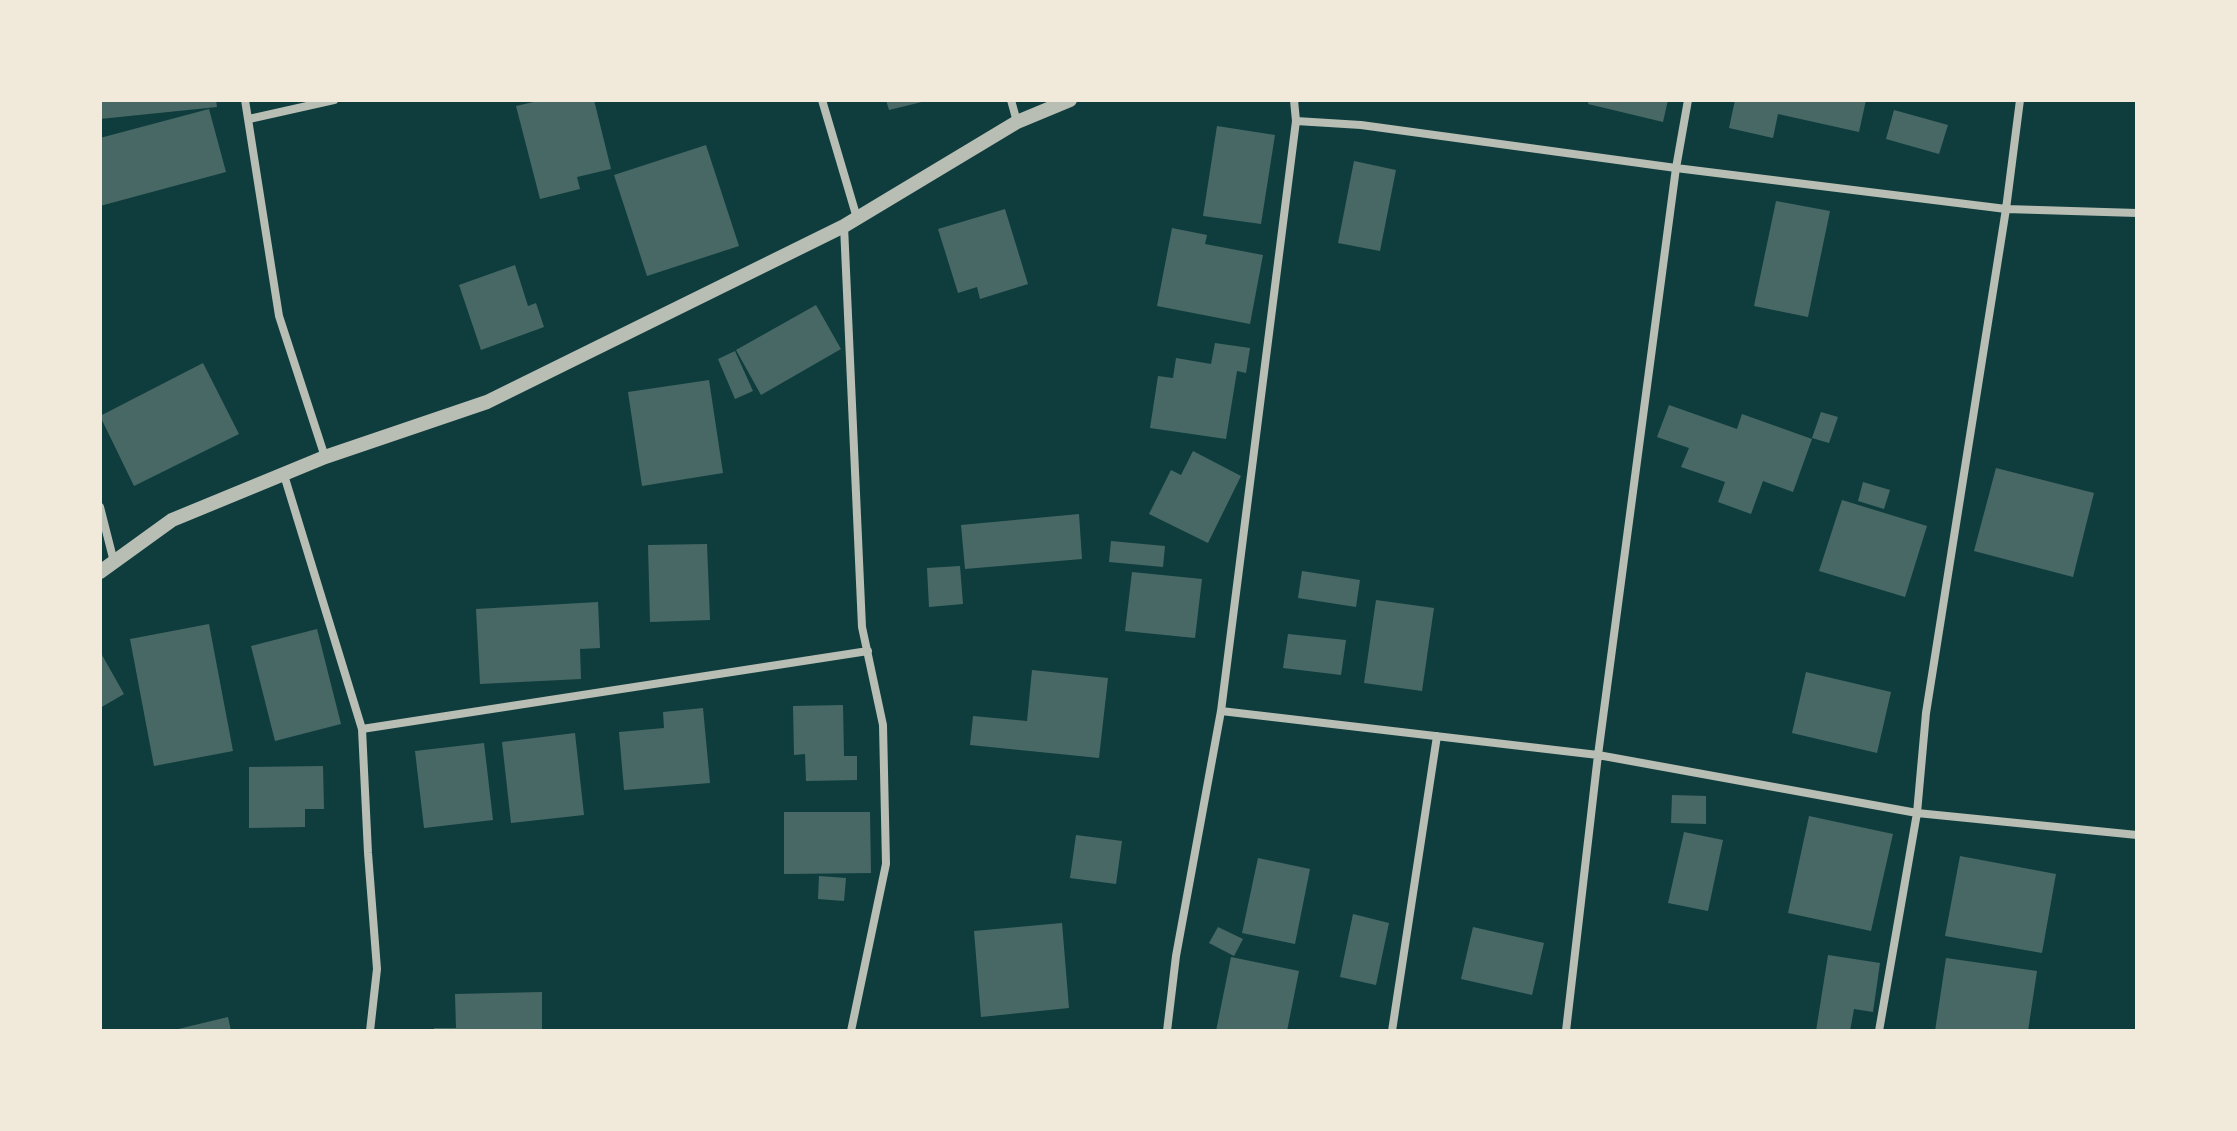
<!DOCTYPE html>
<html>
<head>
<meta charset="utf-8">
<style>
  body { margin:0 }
  #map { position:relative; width:2237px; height:1131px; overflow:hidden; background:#0f3d3e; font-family:Literata,serif }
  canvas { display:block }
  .frame { position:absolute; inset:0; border:102px solid #f1e9da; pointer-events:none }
</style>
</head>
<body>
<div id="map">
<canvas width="2237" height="1131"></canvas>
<div class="frame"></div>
</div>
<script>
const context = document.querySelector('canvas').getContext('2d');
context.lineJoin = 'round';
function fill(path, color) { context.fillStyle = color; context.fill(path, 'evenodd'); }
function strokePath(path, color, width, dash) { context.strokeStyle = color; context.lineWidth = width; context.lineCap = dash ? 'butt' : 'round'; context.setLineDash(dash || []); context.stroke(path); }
fill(new Path2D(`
  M100 100H216L217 107 100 119Z
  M542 100H594L611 169 577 177 580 189 540 199 516 106Z
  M886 100H926V101L889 110Z
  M1589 100H1668L1663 122 1588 104Z
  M1735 100H1866L1859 132 1778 114 1773 138 1729 128Z
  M209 109 226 172 100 206V138Z
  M1894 110 1948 125 1939 154 1886 139Z
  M1217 126 1275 135 1261 224 1203 216Z
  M706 145 739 246 647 276 614 175Z
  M1354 161 1396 170 1380 251 1338 243Z
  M1776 201 1830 211 1808 317 1754 306Z
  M1005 209 1028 284 980 299 977 287 958 293 938 229Z
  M1172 228 1207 235 1205 244 1263 255 1250 324 1157 306Z
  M515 265 528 306 536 303 544 327 481 350 459 285Z
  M816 305 841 349 761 395 736 350Z
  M1215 343 1250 348 1246 373 1237 371 1226 439 1150 428 1158 376 1173 378 1176 358 1211 364Z
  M735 351 753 391 735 399 718 359Z
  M203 363 239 434 134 486 100 416Z
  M709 380 723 473 642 486 628 392Z
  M1669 405 1737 429 1742 414 1812 439 1793 492 1763 481 1751 514 1718 502 1725 482 1681 467 1689 448 1657 437Z
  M1821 412 1838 417 1829 443 1812 438Z
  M1193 451 1241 476 1208 543 1149 514 1171 470 1181 475Z
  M1996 468 2094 493 2073 577 1974 551Z
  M1863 482 1890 490 1884 509 1858 501Z
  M1842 500 1927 526 1905 597 1819 571Z
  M1079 514 1082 559 965 569 961 525Z
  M1111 541 1165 546 1163 567 1109 562Z
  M707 544 710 620 650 622 648 545Z
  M960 566 963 604 929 607 927 568Z
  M1302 571 1360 580 1356 607 1298 598Z
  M1132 572 1202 579 1195 638 1125 631Z
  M1376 600 1434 608 1422 691 1364 683Z
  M598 602 600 648 580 649 581 679 480 684 476 609Z
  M209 624 233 751 154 766 130 639Z
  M317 629 341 724 275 741 251 646Z
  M1288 634 1346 640 1341 675 1283 668Z
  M102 655 124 694 100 708V656Z
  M1032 670 1108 678 1099 758 970 745 973 716 1027 721Z
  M1806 672 1891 692 1877 753 1792 733Z
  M843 705 844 756H857V780L806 781 805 754 794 755 793 706Z
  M703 708 710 783 624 790 619 732 664 728 663 712Z
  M575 733 584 815 511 823 502 742Z
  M484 743 493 820 424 828 415 751Z
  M323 766 324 809H305V827L249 828V767Z
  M1672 795 1706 796V824L1671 823Z
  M784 812H870L871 873 784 874Z
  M1809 816 1893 834 1871 931 1788 913Z
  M1684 832 1723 840 1708 911 1668 903Z
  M1076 835 1122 841 1116 884 1070 878Z
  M1960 856 2056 874 2042 953 1945 936Z
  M1258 858 1310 869 1295 944 1242 933Z
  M819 876 846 878 844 901 818 899Z
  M1353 914 1389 923 1376 985 1340 977Z
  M1062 923 1069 1008 981 1017 974 931Z
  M1218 927 1243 939 1234 956 1209 943Z
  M1473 927 1544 943 1532 995 1461 979Z
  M1828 955 1880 963 1873 1012 1854 1009 1850 1031H1816Z
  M1231 957 1299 971 1287 1031H1216Z
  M1946 958 2037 971 2028 1031H1935Z
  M542 992V1031H434V1028H456L455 994Z
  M228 1017 231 1031H174V1030Z`), '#486865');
strokePath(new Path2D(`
  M245 100 279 316 325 457
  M822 100 857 218
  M1011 100 1017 122
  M249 119 334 100
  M1296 121 1361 125 1676 168 2006 209 2137 213
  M844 226 862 627 883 725 886 864 851 1031
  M284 475 362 729 368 853 377 969 370 1031
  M100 507 114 562
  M1221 711 1598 755 1917 813 2137 835
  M362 729 868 651
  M1167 1031 1176 956 1221 711 1296 121 1294 100
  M1392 1031 1437 736
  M1566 1031 1598 755 1676 168 1688 100
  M1879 1031 1917 813 1926 713 2006 209 2020 100`), '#b8beb3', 8);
strokePath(new Path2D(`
  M100 572 172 520 325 457 487 402 844 226 1017 122 1070 100`), '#b8beb3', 14);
</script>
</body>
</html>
